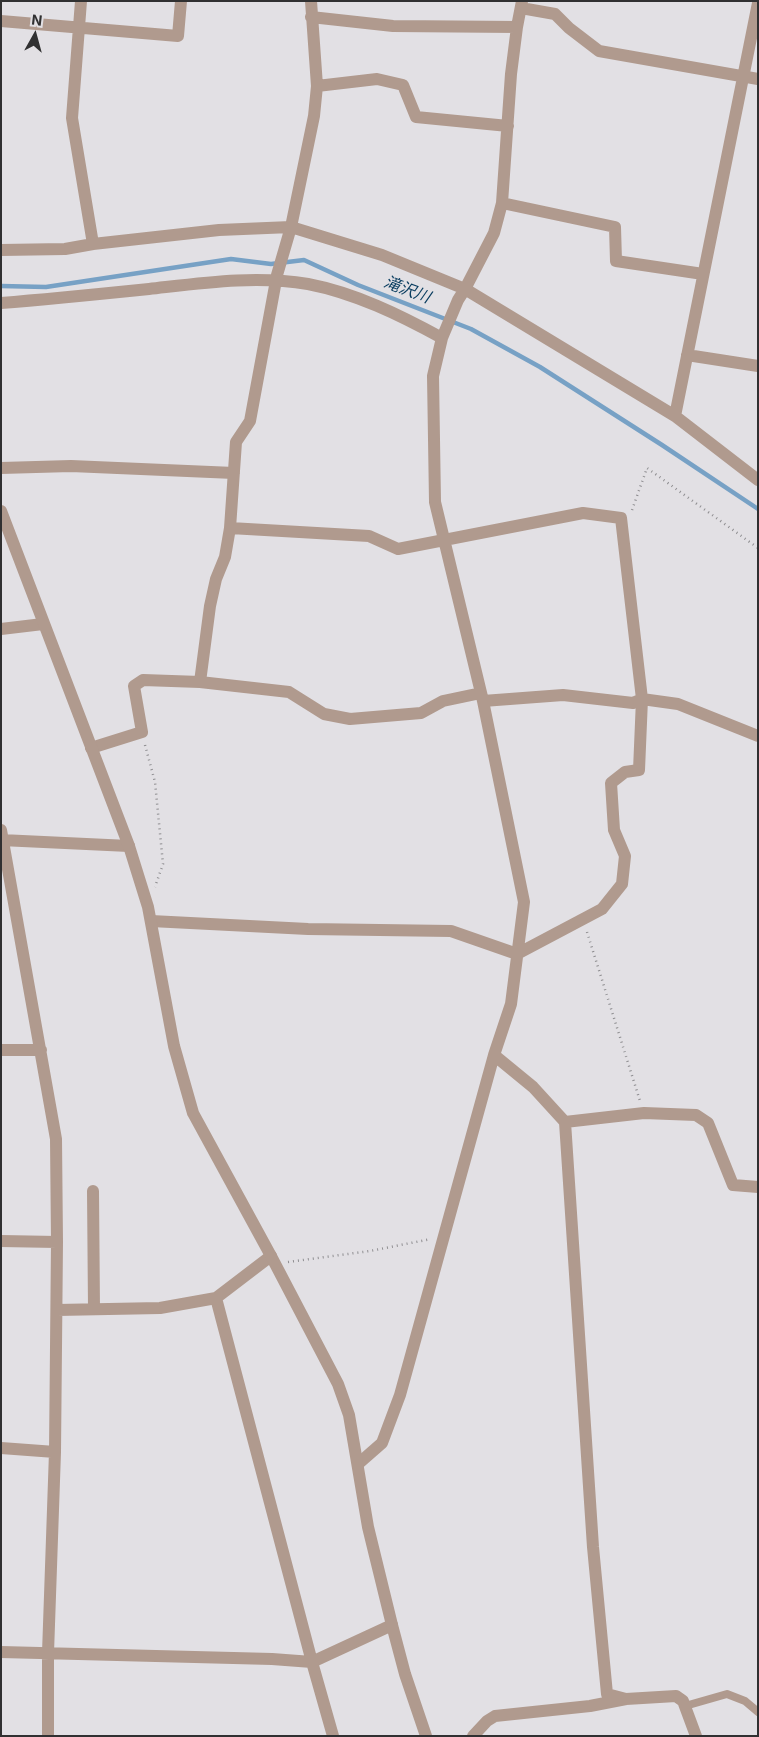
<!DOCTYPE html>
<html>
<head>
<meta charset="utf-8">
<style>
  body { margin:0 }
  #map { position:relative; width:759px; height:1737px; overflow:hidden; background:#e2e0e4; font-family:Inter,sans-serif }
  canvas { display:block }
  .frame { position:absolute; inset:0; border:2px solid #303031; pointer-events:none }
  .north { position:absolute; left:10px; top:10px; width:50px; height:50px; -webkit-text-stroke:4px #e2e0e4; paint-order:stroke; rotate:7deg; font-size:14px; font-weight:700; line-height:20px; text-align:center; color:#303031 }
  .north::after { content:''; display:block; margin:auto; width:18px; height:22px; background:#303031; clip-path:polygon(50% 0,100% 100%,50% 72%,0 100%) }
</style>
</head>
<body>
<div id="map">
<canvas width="759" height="1737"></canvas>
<div class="frame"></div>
<div class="north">N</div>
</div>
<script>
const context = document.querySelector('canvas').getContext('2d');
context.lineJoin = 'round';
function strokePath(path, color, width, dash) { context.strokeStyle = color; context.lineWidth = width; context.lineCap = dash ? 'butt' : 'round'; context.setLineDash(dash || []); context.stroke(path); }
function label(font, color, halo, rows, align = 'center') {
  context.font = font + ' Inter,"Noto Sans JP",sans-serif'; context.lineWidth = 4; context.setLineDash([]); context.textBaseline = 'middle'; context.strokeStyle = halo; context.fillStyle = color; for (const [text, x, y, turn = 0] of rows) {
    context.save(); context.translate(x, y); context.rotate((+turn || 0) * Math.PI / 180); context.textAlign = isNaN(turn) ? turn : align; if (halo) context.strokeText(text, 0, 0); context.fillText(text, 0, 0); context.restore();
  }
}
strokePath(new Path2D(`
  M1 286 46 287 231 259 271 264 304 260 358 285 471 329 540 367 662 445 758 509`), '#77a1c5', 4.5);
strokePath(new Path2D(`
  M632 510 647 468 758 548
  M145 745 155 782 163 864 155 887
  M587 932 640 1101
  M288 1262 370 1251 431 1239`), '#8f8e91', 2.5, [1, 4]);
strokePath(new Path2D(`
  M685 1706 727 1694 745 1701 758 1712`), '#b09a8e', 8);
strokePath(new Path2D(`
  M81 1 72 118 93 244
  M521 8 555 14 569 28 599 51 758 79
  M311 17 393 26 517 27
  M1 21 178 36 181 1
  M317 86 377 79 403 85 416 117 508 126
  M502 203 615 227 616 261 703 274
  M1 250 65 249 93 244 219 230 291 227 382 255 465 289 675 416 758 480
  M1 303C51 299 100 294 149 289 202 283 255 275 308 284 355 293 400 315 442 338
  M687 355 758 366
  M675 416 758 3
  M1 468 71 466 234 473
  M1 629 43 624
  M200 682 210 606 216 579 225 557 230 528 236 442 250 421 277 275 291 227 314 116 317 86 311 1
  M483 701 563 695 633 703 642 699 678 704 758 736
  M91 748 142 732 134 686 143 680 200 682 289 692 324 714 350 719 421 713 443 701 481 693
  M1 830 56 1139 57 1242 55 1452 48 1653V1736
  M1 840 129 846
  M151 921 308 929 451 931 517 954 602 909 622 884 625 856 614 830 611 783 625 772 639 770 642 699 621 518 583 513 398 549 369 536 230 528
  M1 1050H41
  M494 1055 533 1087 565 1122 593 1547 607 1694 626 1699
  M565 1122 644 1113 696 1115 708 1123 733 1185 758 1187
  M93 1191 94 1309
  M1 1241 57 1242
  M216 1298 312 1662 333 1736
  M57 1310 160 1308 216 1298 271 1256
  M1 1448 55 1452
  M358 1464 382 1443 400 1395 494 1055 511 1004 524 902 483 701 435 502 433 376 442 338 458 300 465 289 494 233 502 203 511 74 517 27 522 1
  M1 1652 272 1659 312 1662 392 1625
  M473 1736 487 1721 495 1716 590 1706 626 1699 676 1696 683 1701 696 1736`), '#b09a8e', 12);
strokePath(new Path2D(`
  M1 511 129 846 148 907 174 1046 193 1113 271 1256 338 1384 349 1415 368 1527 392 1625 405 1674 426 1736`), '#b09a8e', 12);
label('italic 16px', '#073b5e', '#e2e0e4', [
  ["滝沢川",407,290,21]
]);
</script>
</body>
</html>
